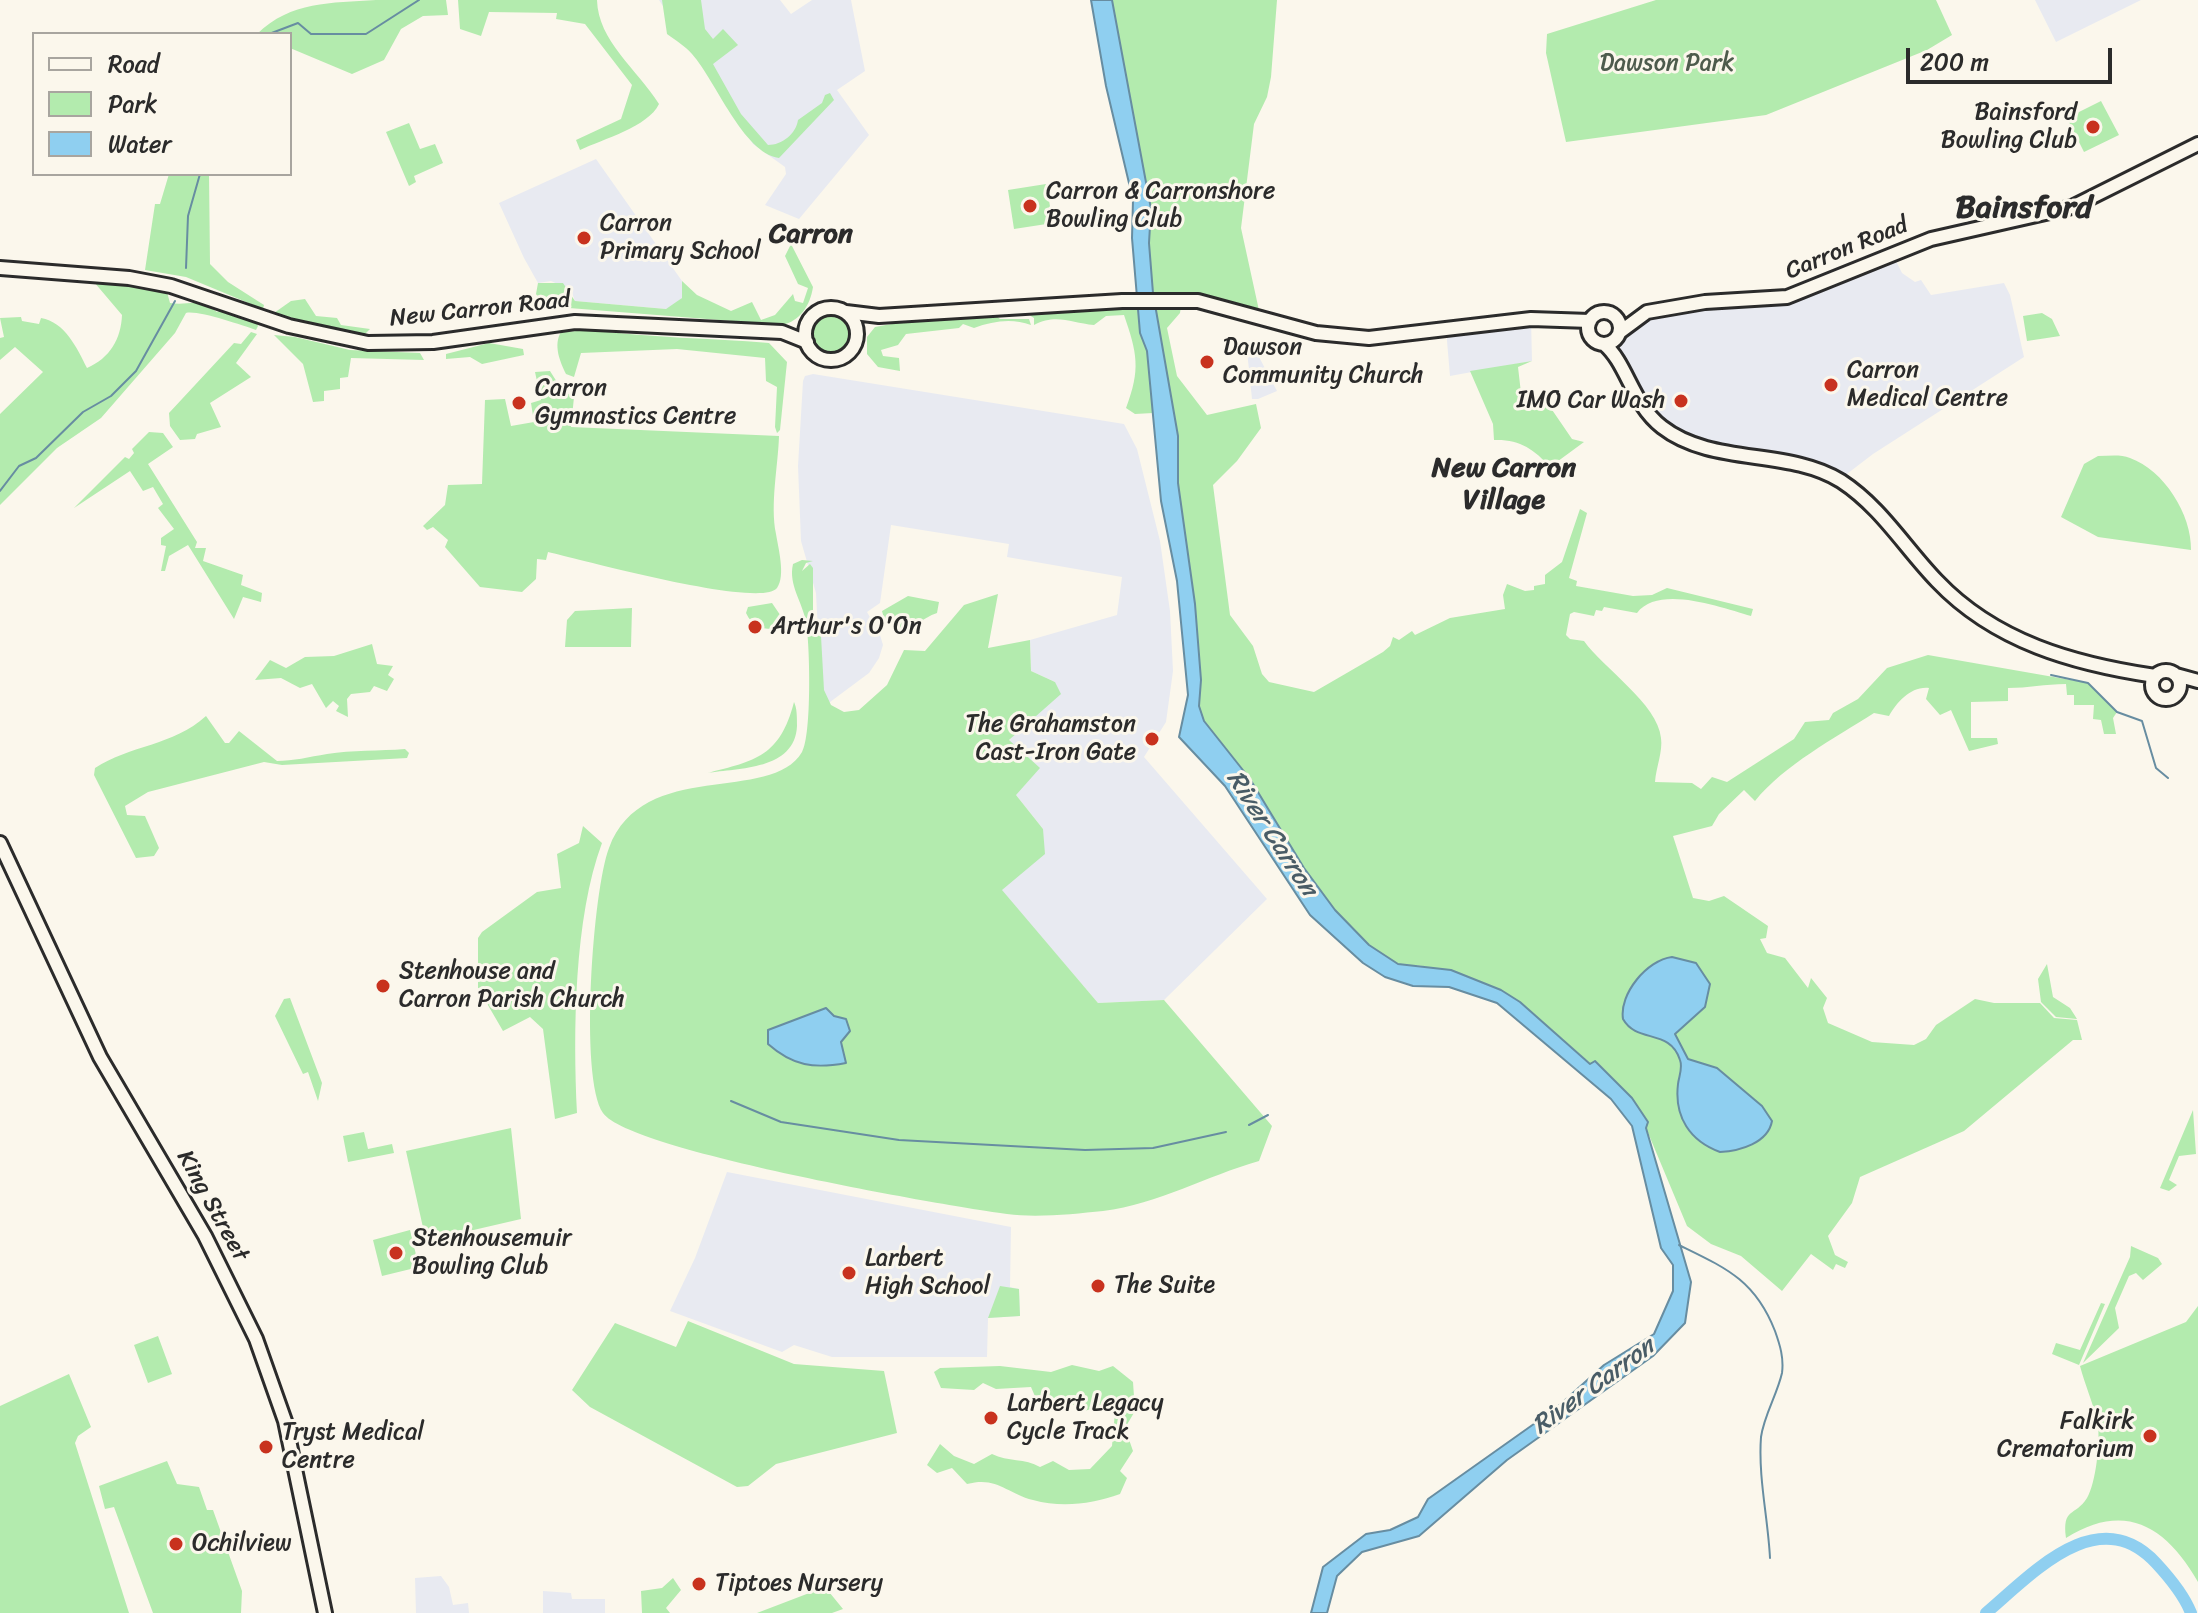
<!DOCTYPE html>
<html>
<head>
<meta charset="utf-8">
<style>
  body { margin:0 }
  #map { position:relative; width:2198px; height:1613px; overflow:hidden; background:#fbf7ec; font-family:Sriracha,sans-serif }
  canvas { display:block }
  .legend { position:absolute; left:32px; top:32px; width:260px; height:144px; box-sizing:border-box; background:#fbf7ec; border:2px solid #a8a59f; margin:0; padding:10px 14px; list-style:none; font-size:24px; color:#2b2b2b }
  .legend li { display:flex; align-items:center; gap:16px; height:40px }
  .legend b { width:40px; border:2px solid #a8a59f }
  .scale { position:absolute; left:1906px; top:48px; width:206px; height:36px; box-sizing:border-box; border:4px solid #2b2b2b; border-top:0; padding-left:10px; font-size:24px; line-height:28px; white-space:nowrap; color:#2b2b2b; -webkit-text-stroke:6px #fbf7ec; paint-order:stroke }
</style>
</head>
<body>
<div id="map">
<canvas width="2198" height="1613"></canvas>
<ul class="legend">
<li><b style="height:10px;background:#fbf7ec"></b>Road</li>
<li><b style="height:22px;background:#b3ebae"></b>Park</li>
<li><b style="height:22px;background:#8fcff0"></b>Water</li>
</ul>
<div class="scale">200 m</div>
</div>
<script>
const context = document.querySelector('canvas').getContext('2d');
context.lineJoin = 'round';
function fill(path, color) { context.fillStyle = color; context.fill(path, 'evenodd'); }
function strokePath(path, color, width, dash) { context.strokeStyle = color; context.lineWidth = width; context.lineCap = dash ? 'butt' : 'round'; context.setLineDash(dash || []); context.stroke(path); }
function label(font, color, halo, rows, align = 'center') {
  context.font = font + ' Sriracha,sans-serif'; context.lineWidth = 6; context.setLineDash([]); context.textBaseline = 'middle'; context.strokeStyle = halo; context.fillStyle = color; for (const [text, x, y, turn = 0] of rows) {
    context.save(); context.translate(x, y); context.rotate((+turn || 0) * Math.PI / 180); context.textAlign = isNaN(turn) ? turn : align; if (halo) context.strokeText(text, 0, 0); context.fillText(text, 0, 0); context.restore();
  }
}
fill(new Path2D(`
  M659 0H780L791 14 812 0H851L865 71 837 90 869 135 799 219 765 205 786 174 785 167 753 144Z
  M2035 0H2141L2056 42Z
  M596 159 682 281V298L676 305 666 309 575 301 571 290 551 281 538 283 524 258 499 203Z
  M1892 253 1902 273 1915 282 1921 280 1931 295 2004 283 2010 295 2024 357 1873 454 1839 480 1704 445 1661 426 1615 353 1620 332 1647 312 1787 297Z
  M1531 319 1532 361 1450 376 1446 329Z
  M1250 340 1277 391 1258 399H1252L1246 341Z
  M813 374 1124 424 1137 449 1160 541 1170 611 1173 671 1166 722 1144 757 1267 899 1164 1000 1098 1003 1001 890 1043 829 1016 795 1009 741 1055 682 1031 671 1030 640 1117 615 1122 577 1007 557 1009 544 891 525 880 603 867 612 880 635 883 645 879 658 869 673 822 708 816 593 801 541 798 466 803 381 805 376Z
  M727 1172 1011 1227 1010 1287 1019 1289 1020 1316 988 1318 987 1357H832L794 1345 782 1352 670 1311 695 1258Z
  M441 1576 449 1587 453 1605 468 1603 469 1613H416L415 1578Z
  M543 1591 571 1593 572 1599H605V1613H543Z`), '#e8eaf1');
fill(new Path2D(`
  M376 0H446L448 15 423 16 401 29 384 60 352 74 290 48V34H257C291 1 331 3 376 0Z
  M458 0H597C598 41 637 69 659 104 648 127 603 139 580 150L576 140 621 119 632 85 585 24 556 19 557 13 489 12 481 36 460 29Z
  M662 0H701L705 29 713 39 723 29 738 45 713 64 741 114 768 145C782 145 796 134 798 120L822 103 825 95 830 93 834 100 779 158C743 153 716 81 692 54 685 46 675 40 667 34Z
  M1112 0H1277L1271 77 1267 97 1254 124 1241 228 1260 315 1182 300 1180 313 1167 328 1177 376 1207 415 1256 404 1261 428 1237 461 1213 485 1230 615 1253 646 1262 674 1269 682 1314 692 1383 652 1390 646 1393 637 1399 640 1412 631 1415 635 1450 618 1505 609 1503 595 1507 584 1525 591 1534 590V586L1545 584V575L1562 562 1580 509 1587 513 1569 578 1577 581 1576 586 1633 596 1652 595 1667 588 1753 609 1751 616C1722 608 1659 584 1637 613L1604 607 1602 611 1596 610 1594 616 1574 612 1570 614 1566 635 1570 639 1584 641C1603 668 1658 704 1661 738 1663 751 1656 768 1655 782L1692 783 1701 789 1712 777 1727 782 1794 739 1805 722 1829 720 1833 713 1858 699 1887 668 1928 655 2088 683 2117 712 2113 718 2116 734H2104L2101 720 2093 719 2094 705H2074V695H2067L2066 684C2045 684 2028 688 2008 688V701L1971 702V738H1997L1998 744 1969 751 1951 710 1940 715 1926 699 1929 688C1911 686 1897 702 1889 716L1874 713C1835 738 1784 765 1755 801L1744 790 1719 814 1712 826 1673 836 1693 898 1709 901 1724 896 1768 926 1766 938 1760 939 1767 953 1785 958 1808 988 1811 978 1827 998 1823 1008 1828 1023 1872 1042 1914 1045 1926 1039 1936 1025 1975 999 1994 1003H2040L2054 1018 2077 1020 2082 1040H2073L1964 1131 1860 1177 1852 1203 1828 1236 1835 1255 1848 1262 1845 1268 1836 1264 1833 1270 1811 1254 1782 1291 1741 1256 1711 1244 1687 1226 1646 1128 1648 1122 1632 1098 1596 1061 1591 1064 1520 1002 1501 990 1423 966 1398 964 1369 945 1335 910 1304 868 1250 779 1204 721 1199 706 1201 680 1195 604 1178 483V436L1153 293 1149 243 1151 209Z
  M1656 0H1936L1952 35 1927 50 1766 115 1566 142 1546 53 1547 34Z
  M2101 101 2119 135 2084 152 2067 118Z
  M409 123 420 149 435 144 443 163 414 176 416 182 409 186 386 132Z
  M169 174H209L210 264 228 282 264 305 263 309 186 277 145 270 155 204H160Z
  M1046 184 1053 223 1014 229 1008 190Z
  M791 244 813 287C810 306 800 321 782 325L544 306 536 294 538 283H563L575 301 666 309 682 298V281L697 295 731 311 752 302 761 320 775 315 793 294 795 301 803 303 808 288 798 284 785 256Z
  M115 280 167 292 170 303C190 306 197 297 217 312L224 309 256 320 258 326 256 330C241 325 198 310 186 313L175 333 101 418 57 448 0 505V414L43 372 15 347 0 360V338L4 337 0 318 21 317 22 321 39 324 41 318C65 322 77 348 87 368 110 358 121 339 122 315L94 282Z
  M305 299 316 316 337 318 341 325 370 329 362 337 274 313 291 301Z
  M1129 305 1138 307 1140 333 1147 351 1153 413 1135 414 1126 408C1141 369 1137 353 1124 315L1106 316 1094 325C1072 323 1056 313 1034 325V318L1026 313 1016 314Z
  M993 313 1000 319H1029L1031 325C1012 318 993 321 974 328L963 324 959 328 906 334 898 345 881 350 883 356 899 358 900 371 878 367 867 354V337L875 327 897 323 898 319Z
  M2042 313 2052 319 2060 336 2027 341 2023 316Z
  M812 334a20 20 0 1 1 40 0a20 20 0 1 1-40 0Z
  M594 330C652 338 710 338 769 343L787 362 780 430 777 433 775 427 777 387 766 381 765 358 677 349 581 353 574 377 566 374C560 362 553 345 561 332Z
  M251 332 257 334 236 363 251 377 210 403 221 427 197 434 195 439 180 440 170 426 169 413 234 343 241 344Z
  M274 335 295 337 350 350 420 353 424 360 351 358 348 377 340 378V389L324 391V401L313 402 303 364Z
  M489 343 523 349 524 355 482 364 470 357 446 359V354Z
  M1532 361 1518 367 1521 393 1546 401 1572 439 1584 442 1550 467C1534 449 1519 439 1494 440L1493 424 1470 371Z
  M550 371 562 390 574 397 571 427 779 436C778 467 770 504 776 534 778 547 786 576 777 588 761 609 583 560 548 552L546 560 537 559 536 579 522 592 480 587 445 547 448 540 433 527 427 530 423 526 445 505 448 485 482 484 485 400 505 399 511 426 534 422 531 403 541 400 535 372Z
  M149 432 163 433 173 447 148 464 197 542 195 548H206L203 561 243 575 241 585 262 593 261 602 243 597 234 619 188 545 169 556 165 571H161L166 546 161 545V538L174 529 158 508 163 504 153 487 143 491 130 471 74 508 125 457 129 459 134 453 132 449Z
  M2098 456C2109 456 2120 454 2130 458 2164 470 2192 515 2191 550L2098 537 2061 517 2084 464Z
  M802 560 813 561 806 563 802 571 810 564 813 568V612L821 636 824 690 831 705 844 712 859 710 887 685 904 650 925 651 964 605 998 594 988 648 1030 640 1031 671 1055 682 1061 694 1009 740 1040 768 1016 795 1043 829 1045 854 1002 890 1098 1003 1164 1000 1272 1126 1259 1161C1206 1176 1159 1204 1103 1211 1074 1214 1036 1218 1007 1214 947 1206 629 1151 603 1113 579 1078 593 889 609 848 643 757 771 805 802 752 812 735 810 644 806 622 803 603 788 585 793 564Z
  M908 596 939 602 937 613C922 618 911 631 896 630L885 622 882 611Z
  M772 603 789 628C768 629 755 632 746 613L748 607Z
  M632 608 631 647H565L567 620 575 611Z
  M372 644 377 664 393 666 388 675 394 679 387 691 374 686 370 692 351 694 347 699 348 717 336 711 339 706 333 701 326 708 312 684 300 688 281 678 255 680 270 660 286 668 305 657 334 656Z
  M794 702C797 708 797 717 797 726 795 770 739 768 707 773 756 761 780 756 794 702Z
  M206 716 225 743H229L239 731 277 761C293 761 309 757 327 754 352 750 380 751 405 749L409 753 407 758 282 765 264 762 148 792 125 806 127 815 145 816 159 848 154 856 136 858 94 775 95 768C130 745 173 746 206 716Z
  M583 826 602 843C574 918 573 1032 577 1113L555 1119 543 1029 530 1017 503 1031 478 988V938L482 932 537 892 561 888 557 854 579 843Z
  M2047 964 2053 997 2070 1008 2077 1019 2056 1017 2041 1002 2038 979Z
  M290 998 322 1083 318 1101 308 1072 303 1074 275 1016 284 999Z
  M2193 1110 2196 1154 2179 1156 2169 1180 2177 1185 2169 1191 2160 1188Z
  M511 1128 521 1219 426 1241 406 1151Z
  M364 1132 368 1149 392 1144 394 1153 348 1162 343 1136Z
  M410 1230 419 1267 382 1276 373 1240Z
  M2131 1246 2158 1258 2162 1264 2143 1280 2136 1273 2129 1276 2115 1308 2119 1328 2083 1363 2130 1257Z
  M1000 1286 1019 1289 1020 1316 988 1318Z
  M2101 1303 2105 1304 2079 1365 2052 1354 2056 1343 2080 1350Z
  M2198 1306V1582C2166 1526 2125 1501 2066 1538 2062 1507 2075 1517 2087 1498 2096 1483 2100 1443 2098 1425 2094 1405 2085 1385 2080 1366L2186 1322Z
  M688 1321 794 1364 884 1371 897 1433 776 1464 748 1486 737 1487 590 1407 572 1390 615 1323 676 1347Z
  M158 1336 172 1374 148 1383 134 1345Z
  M1072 1365 1099 1371 1113 1366 1133 1382 1135 1411 1125 1428 1133 1451 1120 1471 1127 1478 1120 1494C1092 1504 1062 1508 1033 1500 1006 1493 997 1476 967 1484L952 1468 937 1473 927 1465 940 1444 954 1456 974 1464 992 1454C1008 1462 1025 1458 1040 1467L1053 1461 1069 1470 1090 1469 1112 1446 1115 1412 1104 1404 1085 1411 1068 1402 1054 1412 1040 1408 1031 1387 996 1389 983 1383 974 1390 941 1388 934 1372 940 1368 1000 1366 1051 1372Z
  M69 1374 91 1427 78 1436 75 1443 129 1613H0V1406Z
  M167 1461 177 1484 199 1487 207 1510H213L242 1591 241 1613H153L114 1507 105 1509 99 1486Z
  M673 1578 681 1590 666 1608 670 1613H642L641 1591 662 1588Z
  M825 1587 843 1609 832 1613H757Z`), '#b3ebae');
const water = new Path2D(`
  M1091 0H1112L1151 209 1149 243 1153 293 1178 436V483L1195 604 1201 680 1199 706 1204 721 1250 779 1304 868 1335 910 1369 945 1398 964 1451 970 1501 990 1520 1002 1590 1064 1595 1061 1632 1098 1648 1122 1646 1128 1691 1282 1685 1323 1653 1356 1507 1460 1419 1536 1362 1552 1337 1576 1327 1613H1311L1323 1567 1366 1534 1390 1530 1418 1517 1428 1499 1555 1409 1604 1365 1654 1334 1673 1291V1265L1661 1248 1632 1126 1611 1099 1497 1003 1449 987 1413 986 1385 977 1363 963 1310 915 1225 786 1179 737 1188 695 1177 581 1161 501 1147 351 1140 333 1132 238 1133 200 1106 86Z
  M1672 957 1696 963 1710 984 1705 1007 1675 1034 1688 1059 1717 1068 1762 1106 1772 1121C1768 1143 1740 1151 1720 1152 1690 1141 1674 1117 1678 1084 1679 1076 1683 1068 1680 1060 1670 1028 1637 1044 1623 1019 1619 994 1647 960 1672 957Z
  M826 1008 834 1016 846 1019 850 1031 841 1042 846 1063C814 1069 793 1066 768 1044V1030Z`);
fill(water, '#8fcff0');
strokePath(water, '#678da1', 2);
strokePath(new Path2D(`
  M269 34 298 23 311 34H366L419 0
  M186 268 188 216 200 174
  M0 491 19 466 36 458 83 412 111 396 136 371 175 301
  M2051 675 2088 683 2117 712 2142 721 2156 768 2168 778
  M731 1101 781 1122 899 1140 1085 1150 1153 1148 1226 1132
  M1249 1125 1268 1115
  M1679 1245C1726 1268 1755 1280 1775 1331 1780 1345 1784 1358 1782 1373 1777 1395 1764 1415 1761 1437 1758 1477 1768 1518 1770 1558`), '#678da1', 2);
strokePath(new Path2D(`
  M1986 1613C2033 1573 2098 1501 2156 1563 2169 1577 2184 1595 2191 1613`), '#8fcff0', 12);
const secondary = new Path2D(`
  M0 268 129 278 171 286 289 326 368 343 433 342 575 322 782 332 807 342
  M805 334a26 26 0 1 1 52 0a26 26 0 1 1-52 0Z
  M846 312 879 316 1122 301H1198L1316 333 1369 338 1531 319 1590 321
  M1588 328a16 16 0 1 1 32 0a16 16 0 1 1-32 0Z
  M1620 332 1647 312 1705 302 1787 297 1931 239 2072 207 2198 144
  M1604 344C1627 363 1632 404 1662 427 1712 466 1788 448 1841 481 1881 507 1905 548 1937 581 1995 642 2074 664 2155 676
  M2152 685a14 14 0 1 1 28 0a14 14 0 1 1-28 0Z
  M2176 675 2198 681
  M0 843 100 1057 205 1236 256 1339 285 1421 325 1613`);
strokePath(secondary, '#2b2b2b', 18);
strokePath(secondary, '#fbf7ec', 12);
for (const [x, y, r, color] of [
  [2093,127,8,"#c8321e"],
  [1030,206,8,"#c8321e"],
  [584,238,8,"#c8321e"],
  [1207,362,8,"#c8321e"],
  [1831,385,8,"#c8321e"],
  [1681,401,8,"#c8321e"],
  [519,403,8,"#c8321e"],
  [755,627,8,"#c8321e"],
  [1152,739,8,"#c8321e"],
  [383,986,8,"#c8321e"],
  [396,1253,8,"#c8321e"],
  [849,1273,8,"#c8321e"],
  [1098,1286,8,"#c8321e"],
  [991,1418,8,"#c8321e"],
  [2150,1436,8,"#c8321e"],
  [266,1447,8,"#c8321e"],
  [176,1544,8,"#c8321e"],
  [699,1584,8,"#c8321e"]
]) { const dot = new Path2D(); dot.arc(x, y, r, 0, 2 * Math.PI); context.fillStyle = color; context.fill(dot); strokePath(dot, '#fbf7ec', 3); }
label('24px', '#4d5b4c', '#fbf7ec', [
  ["Dawson Park",1667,64]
]);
label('24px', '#2b2b2b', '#fbf7ec', [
  ["Bainsford",2077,113,"right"],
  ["Bowling Club",2077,141,"right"],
  ["Carron & Carronshore",1046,192],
  ["Bowling Club",1046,220],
  ["Carron",600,224],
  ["Primary School",600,252],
  ["Dawson",1223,348],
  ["Community Church",1223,376],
  ["Carron",1847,371],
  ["Medical Centre",1847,399],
  ["Carron",535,389],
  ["Gymnastics Centre",535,417],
  ["IMO Car Wash",1665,401,"right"],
  ["Arthur's O'On",771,627],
  ["The Grahamston",1136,725,"right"],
  ["Cast-Iron Gate",1136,753,"right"],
  ["Stenhouse and",399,972],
  ["Carron Parish Church",399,1000],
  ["Stenhousemuir",412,1239],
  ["Bowling Club",412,1267],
  ["Larbert",865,1259],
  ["High School",865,1287],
  ["The Suite",1114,1286],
  ["Larbert Legacy",1007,1404],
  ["Cycle Track",1007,1432],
  ["Falkirk",2134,1422,"right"],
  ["Crematorium",2134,1450,"right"],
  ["Tryst Medical",282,1433],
  ["Centre",282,1461],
  ["Ochilview",192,1544],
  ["Tiptoes Nursery",715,1584]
], 'left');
label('24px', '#2b2b2b', '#fbf7ec', [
  ["Carron Road",1847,249,-22],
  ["New Carron Road",480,310,-6],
  ["King Street",212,1206,61]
]);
label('italic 26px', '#495c66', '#fbf7ec', [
  ["River Carron",1271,834,57],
  ["River Carron",1594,1387,-36]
]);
label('bold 28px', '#2b2b2b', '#fbf7ec', [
  ["Carron",811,235],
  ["New Carron",1504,469],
  ["Village",1504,501]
]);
label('bold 32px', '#2b2b2b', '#fbf7ec', [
  ["Bainsford",2024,209]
]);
</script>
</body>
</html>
